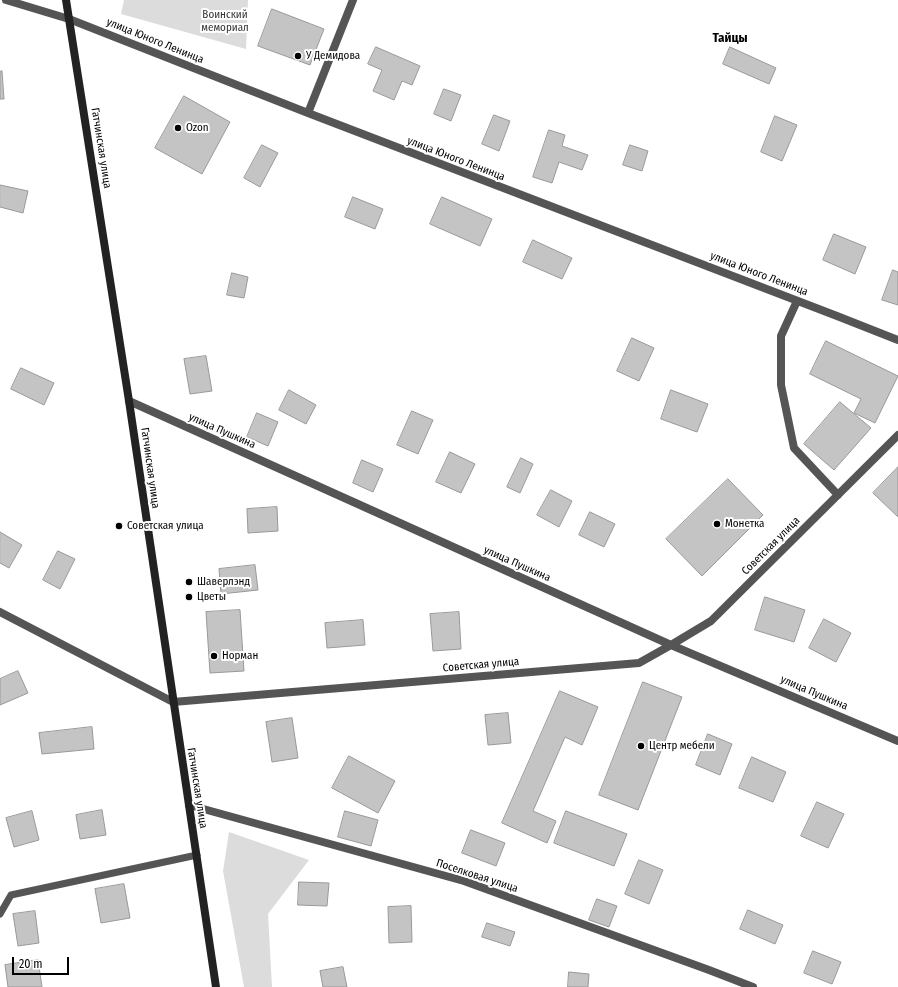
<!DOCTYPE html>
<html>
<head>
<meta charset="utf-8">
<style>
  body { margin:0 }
  #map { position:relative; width:898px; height:987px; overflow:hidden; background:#fff; font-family:"Fira Sans Condensed",sans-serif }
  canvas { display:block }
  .scale { position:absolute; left:12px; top:957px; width:57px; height:18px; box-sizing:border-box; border:2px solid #000; border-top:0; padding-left:5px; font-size:12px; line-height:14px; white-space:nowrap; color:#000; -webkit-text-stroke:3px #fff; paint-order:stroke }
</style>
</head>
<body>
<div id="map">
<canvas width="898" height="987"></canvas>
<div class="scale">20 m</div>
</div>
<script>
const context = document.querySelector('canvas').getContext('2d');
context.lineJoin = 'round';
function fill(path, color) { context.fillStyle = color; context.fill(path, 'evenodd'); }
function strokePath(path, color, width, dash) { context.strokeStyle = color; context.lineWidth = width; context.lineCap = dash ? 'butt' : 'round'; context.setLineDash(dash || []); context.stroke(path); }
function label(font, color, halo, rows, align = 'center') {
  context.font = font + ' "Fira Sans Condensed",sans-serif'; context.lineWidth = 4; context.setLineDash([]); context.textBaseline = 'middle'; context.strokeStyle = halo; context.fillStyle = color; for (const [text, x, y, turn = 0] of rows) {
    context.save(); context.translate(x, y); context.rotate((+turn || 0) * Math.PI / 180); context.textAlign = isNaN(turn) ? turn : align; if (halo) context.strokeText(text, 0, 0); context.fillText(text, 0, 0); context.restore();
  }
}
fill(new Path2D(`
  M124 0H248L246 49 121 14Z
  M229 832 309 860 268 914 272 987H244L223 871Z`), '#dcdcdc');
const building = new Path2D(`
  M272 9 324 29 310 65 258 46Z
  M376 47 420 66 412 85 402 81 394 100 373 91 382 70 368 64Z
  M730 47 776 68 769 84 723 64Z
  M2 71 4 99H0V72Z
  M444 89 461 95 451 121 434 114Z
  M184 96 230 122 202 174 155 148Z
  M494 115 510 121 499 151 482 144Z
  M775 116 797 125 782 161 761 152Z
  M549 130 565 135 562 146 588 155 582 170 559 162 552 183 533 177Z
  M262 145 278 153 260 187 244 178Z
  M630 145 648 151 642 171 623 165Z
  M0 185 28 191 23 213 0 207Z
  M353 197 383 209 375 229 345 217Z
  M442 197 492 219 480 246 430 224Z
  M834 234 866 247 855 274 823 260Z
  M533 240 572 258 562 279 523 262Z
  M893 270 898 272V305L882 300Z
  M232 273 248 277 244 298 227 295Z
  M632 338 654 348 639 381 617 371Z
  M826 341 898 376 875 423 854 413 861 399 810 374Z
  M206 356 212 391 190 394 184 359Z
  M21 368 54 383 44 405 11 389Z
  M289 390 316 405 306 424 279 410Z
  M671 390 708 404 697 432 661 419Z
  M840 402 871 428 834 470 804 444Z
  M412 411 433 420 418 454 397 445Z
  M257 413 278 422 268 446 247 437Z
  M450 452 475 464 461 493 436 482Z
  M521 458 533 464 520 493 507 487Z
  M362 460 383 469 373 492 353 483Z
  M898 467V517L873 493Z
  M728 479 763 515 702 576 666 539Z
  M551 490 572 501 559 527 537 515Z
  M277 507 278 531 248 533 247 509Z
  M590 512 615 524 604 547 579 535Z
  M0 532 22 545 9 568 0 563Z
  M58 551 75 559 60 589 43 580Z
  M255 565 258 590 221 594 219 569Z
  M765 597 805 610 794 642 755 630Z
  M240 610 244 671 210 673 206 612Z
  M459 612 461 649 433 651 430 614Z
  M824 619 851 633 836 662 809 648Z
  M363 620 365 645 327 648 325 623Z
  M18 671 28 693 0 705V679Z
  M643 682 682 697 638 810 599 795Z
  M560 691 598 707 582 745 565 737 533 811 556 821 547 843 502 823Z
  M508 713 511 743 488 745 485 715Z
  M292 718 298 758 272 762 266 722Z
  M92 727 94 749 42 754 39 733Z
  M708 734 732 744 720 775 696 765Z
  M349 756 395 781 378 813 332 788Z
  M752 757 786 772 773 802 739 788Z
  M817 802 844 814 828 848 801 836Z
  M102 810 106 835 80 839 76 815Z
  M32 811 39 840 14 847 6 818Z
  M345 811 378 820 371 846 338 837Z
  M566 811 627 834 614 866 554 843Z
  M471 830 505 843 496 866 462 853Z
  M639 860 663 870 649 904 625 894Z
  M299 882 329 883 327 906 298 905Z
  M124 884 130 918 101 923 95 889Z
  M597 899 617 906 609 927 589 920Z
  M411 906 412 942 389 943 388 907Z
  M748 910 783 925 775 944 740 929Z
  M35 911 39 943 18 946 13 914Z
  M487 923 515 932 510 946 482 937Z
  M813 951 841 962 832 984 804 973Z
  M38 960 42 987H8L5 965Z
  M343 967 347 987H323L320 971Z
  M569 972 589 974 588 987H568Z`);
fill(building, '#c4c4c4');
strokePath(building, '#999', 1);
strokePath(new Path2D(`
  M0 914 11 895 197 855`), '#555', 7);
strokePath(new Path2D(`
  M6 0 69 19 308 113 837 316 898 340
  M308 113 353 0
  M797 301 781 336V385L794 448 838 495
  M129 401 671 645 898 741
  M0 612 173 702 639 663 671 645 711 621 898 435
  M189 805 464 881 709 970 753 987`), '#555', 8);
strokePath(new Path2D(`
  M66 0 129 401 216 987`), '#222', 8);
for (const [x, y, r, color] of [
  [298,56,4,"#000"],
  [178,128,4,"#000"],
  [717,524,4,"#000"],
  [119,526,4,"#000"],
  [189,582,4,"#000"],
  [189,597,4,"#000"],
  [214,656,4,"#000"],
  [641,746,4,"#000"]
]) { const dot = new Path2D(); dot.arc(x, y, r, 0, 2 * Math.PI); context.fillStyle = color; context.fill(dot); strokePath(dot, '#fff', 1.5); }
label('11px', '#333', '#fff', [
  ["Воинский",225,15],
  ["мемориал",225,28]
]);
label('11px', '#000', '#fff', [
  ["улица Юного Ленинца",155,41,22],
  ["Гатчинская улица",101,148,81],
  ["улица Юного Ленинца",456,159,21],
  ["улица Юного Ленинца",759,274,21],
  ["улица Пушкина",222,431,24],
  ["Гатчинская улица",150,468,82],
  ["Советская улица",771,546,-45],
  ["улица Пушкина",517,564,24],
  ["Советская улица",481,665,-5],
  ["улица Пушкина",814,693,23],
  ["Гатчинская улица",197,788,81],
  ["Поселковая улица",477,876,18]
]);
label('11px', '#000', '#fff', [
  ["У Демидова",306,56],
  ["Ozon",186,128],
  ["Монетка",725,524],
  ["Советская улица",127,526],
  ["Шаверлэнд",197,582],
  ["Цветы",197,597],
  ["Норман",222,656],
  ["Центр мебели",649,746]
], 'left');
label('bold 13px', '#000', '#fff', [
  ["Тайцы",730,38]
]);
</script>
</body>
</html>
